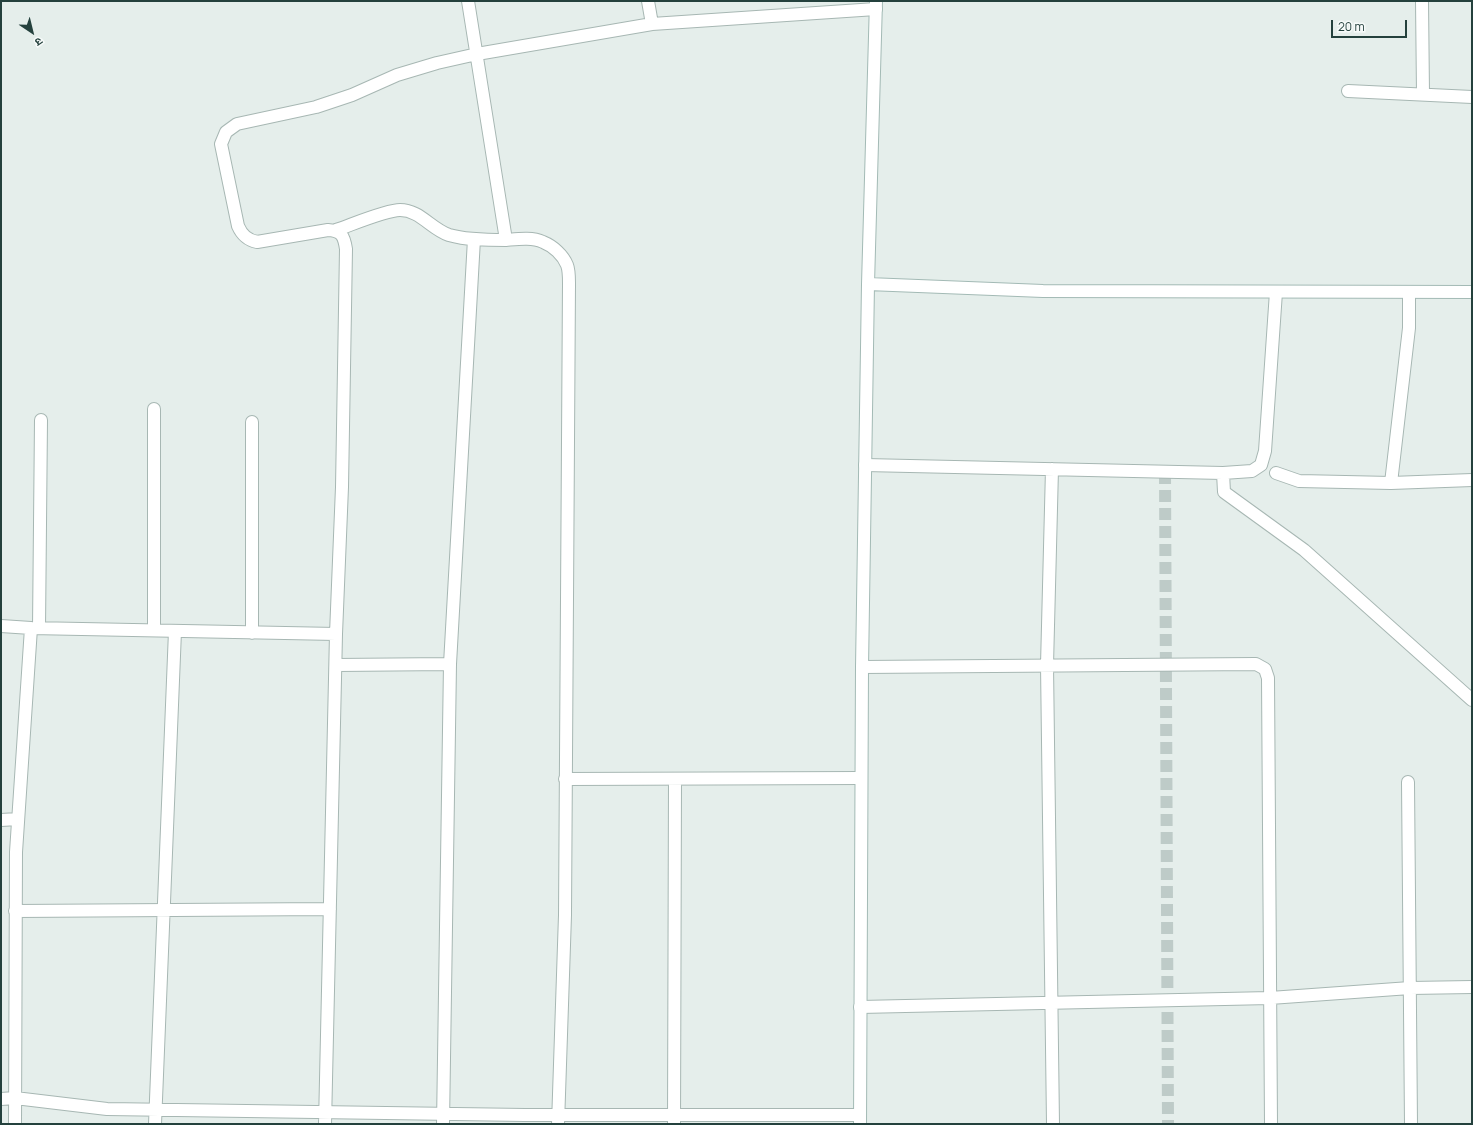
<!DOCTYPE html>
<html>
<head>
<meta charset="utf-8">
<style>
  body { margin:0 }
  #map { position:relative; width:1473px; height:1125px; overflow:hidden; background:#e5eeeb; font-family:Manrope,"Noto Sans Devanagari",sans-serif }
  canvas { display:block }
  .frame { position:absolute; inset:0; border:2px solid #24413d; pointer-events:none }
  .north { position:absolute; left:12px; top:12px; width:40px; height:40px; -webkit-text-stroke:3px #f6faf9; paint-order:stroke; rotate:145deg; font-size:11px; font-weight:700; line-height:16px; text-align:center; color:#24413d }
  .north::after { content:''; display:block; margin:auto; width:14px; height:18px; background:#24413d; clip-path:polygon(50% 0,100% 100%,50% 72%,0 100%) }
  .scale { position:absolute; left:1331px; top:20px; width:76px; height:18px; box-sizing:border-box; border:2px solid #24413d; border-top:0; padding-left:5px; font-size:12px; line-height:14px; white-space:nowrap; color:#24413d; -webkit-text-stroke:3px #f6faf9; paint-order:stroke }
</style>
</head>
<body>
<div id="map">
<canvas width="1473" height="1125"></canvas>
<div class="frame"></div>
<div class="north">उ</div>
<div class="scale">20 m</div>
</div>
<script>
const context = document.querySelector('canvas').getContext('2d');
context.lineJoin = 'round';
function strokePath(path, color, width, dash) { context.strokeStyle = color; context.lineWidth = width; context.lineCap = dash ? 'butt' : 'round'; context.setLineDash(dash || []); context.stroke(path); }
strokePath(new Path2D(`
  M1165 472 1168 1124`), '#becbc8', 12, [12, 6]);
const street = new Path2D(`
  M468 1 506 240
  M648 1 652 24
  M1422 1 1423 94
  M1348 91 1472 97
  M336 230C351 225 386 210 400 210 420 210 431 229 449 235 466 240 488 240 506 240 518 239 532 237 543 242 553 246 563 255 567 265 569 270 569 277 569 283L565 915 558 1124
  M252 422V633
  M865 465 1223 473 1252 471 1261 465 1265 451 1276 292
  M1052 469 1047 665 1053 1124
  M1223 473 1224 492 1304 550 1472 700
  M1276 473 1299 481 1391 483 1472 480
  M1391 483 1409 328V292
  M1 626 31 628 336 634
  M39 628 41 420
  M154 630V409
  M336 665 450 664
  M862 667 1256 664 1265 669 1268 678 1271 1124
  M565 779 861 778
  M1408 782 1411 1124
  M1 820 18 819
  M15 911 330 909
  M860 1007 1270 998 1410 988 1472 987
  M1 1099 15 1098 107 1109 525 1115H860
  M15 1124 16 852 31 628
  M155 1124 175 631
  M325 1124 336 634 342 487 346 249C344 236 342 231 328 230L257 242C247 240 242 235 238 226L221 144 226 132 237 124 316 107 352 95 397 75 437 63 477 54 652 24 876 9
  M443 1124 450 664 474 239
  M674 1124 675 779`);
const secondary = new Path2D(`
  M868 284 1043 291 1472 292
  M860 1124 862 667 868 284 876 1`);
strokePath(street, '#a7b7b3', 14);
strokePath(secondary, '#a3bab5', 14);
strokePath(street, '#fff', 12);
strokePath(secondary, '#fff', 12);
</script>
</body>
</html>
